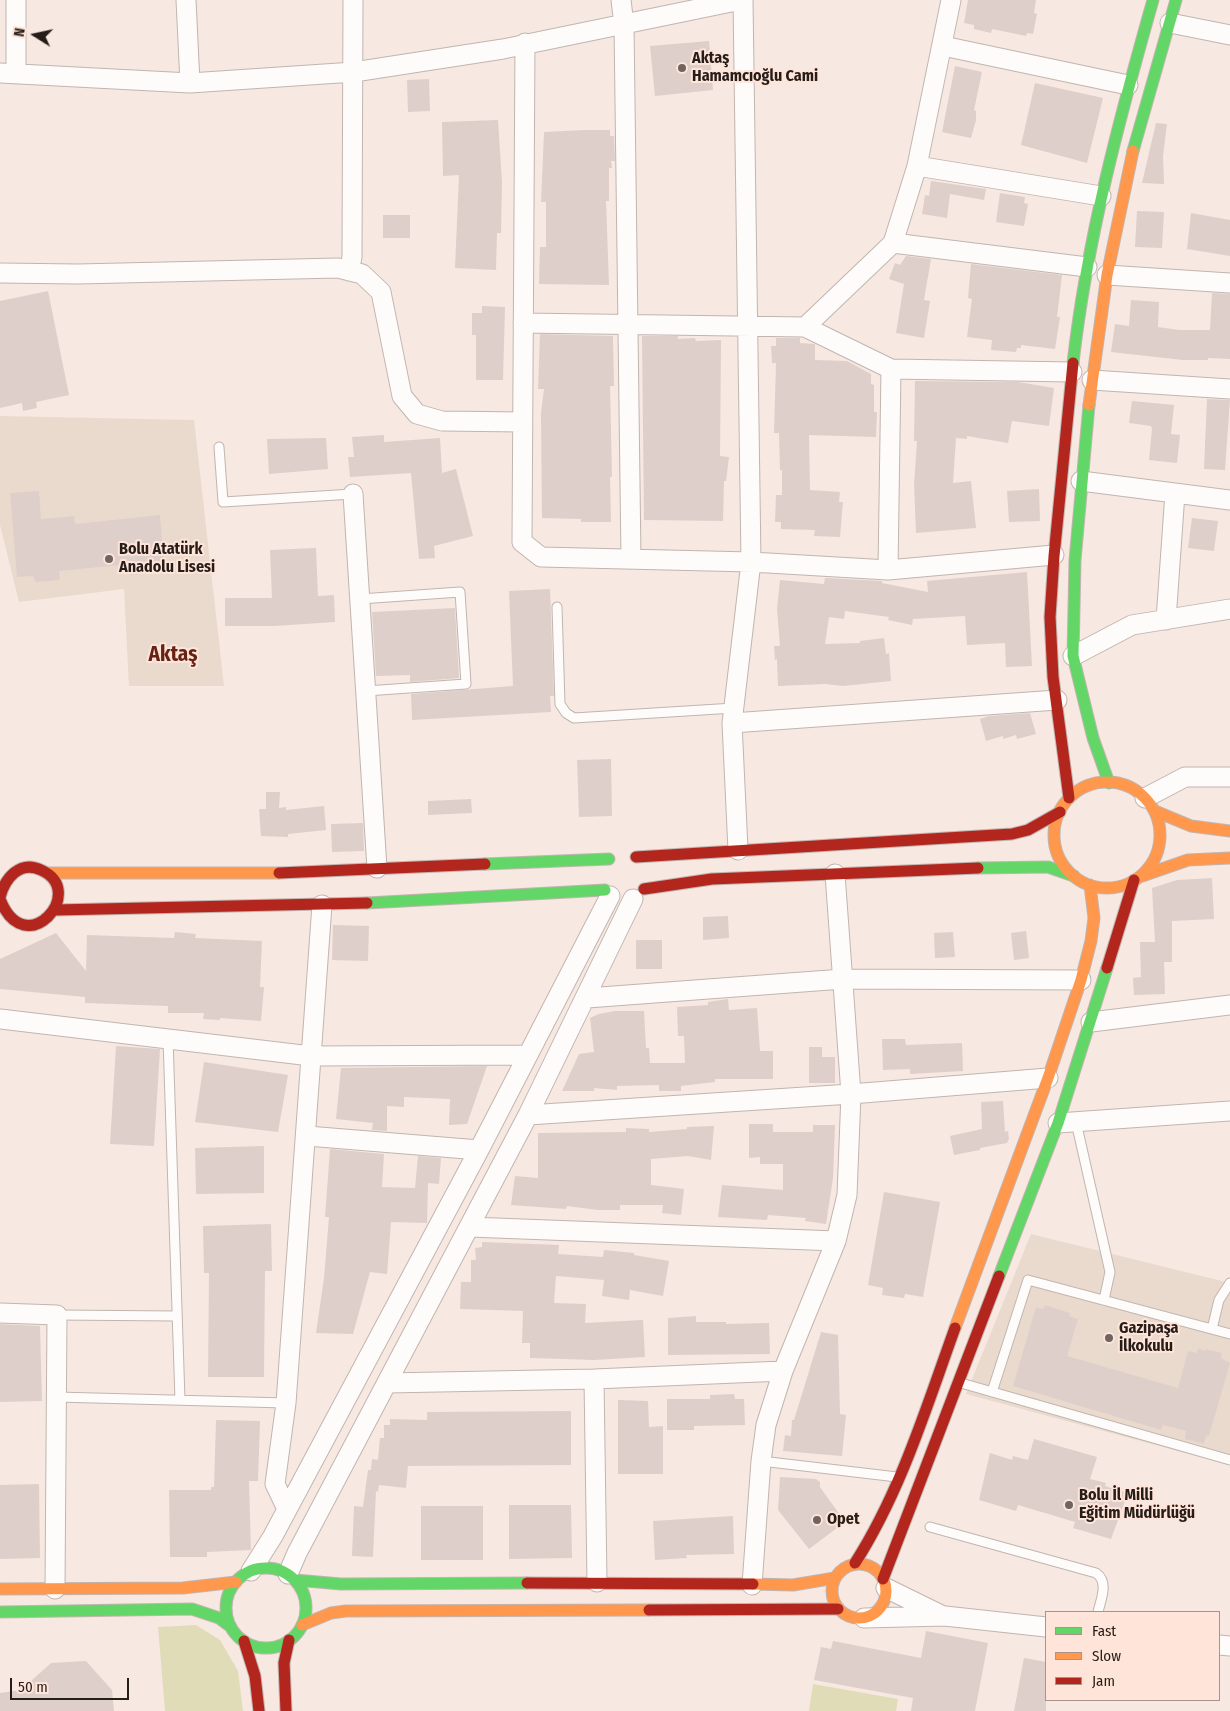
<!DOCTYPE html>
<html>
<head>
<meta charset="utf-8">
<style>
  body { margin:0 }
  #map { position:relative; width:1230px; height:1711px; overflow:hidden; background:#f7e8e1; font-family:"Fira Sans Condensed",sans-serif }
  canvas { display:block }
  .legend { position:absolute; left:1045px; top:1611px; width:175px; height:90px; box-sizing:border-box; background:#ffe4d9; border:1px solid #a8948c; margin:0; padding:6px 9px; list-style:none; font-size:15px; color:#261d19 }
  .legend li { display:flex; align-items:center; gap:10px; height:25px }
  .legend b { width:25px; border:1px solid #a8948c }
  .north { position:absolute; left:10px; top:10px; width:50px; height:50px; -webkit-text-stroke:4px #ffe4d9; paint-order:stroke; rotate:280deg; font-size:14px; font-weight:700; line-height:20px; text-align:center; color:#261d19 }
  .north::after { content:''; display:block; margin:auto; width:18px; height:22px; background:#261d19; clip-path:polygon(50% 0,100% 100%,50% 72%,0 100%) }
  .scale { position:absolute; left:10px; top:1678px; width:119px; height:22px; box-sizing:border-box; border:2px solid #261d19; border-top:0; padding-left:6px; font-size:15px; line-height:18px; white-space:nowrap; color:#261d19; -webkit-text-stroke:4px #ffe4d9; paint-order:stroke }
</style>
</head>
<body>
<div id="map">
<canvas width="1230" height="1711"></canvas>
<ul class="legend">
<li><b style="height:6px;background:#63d668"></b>Fast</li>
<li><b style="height:6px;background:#ff974d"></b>Slow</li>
<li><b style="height:6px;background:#b3261e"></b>Jam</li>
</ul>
<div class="north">N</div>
<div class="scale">50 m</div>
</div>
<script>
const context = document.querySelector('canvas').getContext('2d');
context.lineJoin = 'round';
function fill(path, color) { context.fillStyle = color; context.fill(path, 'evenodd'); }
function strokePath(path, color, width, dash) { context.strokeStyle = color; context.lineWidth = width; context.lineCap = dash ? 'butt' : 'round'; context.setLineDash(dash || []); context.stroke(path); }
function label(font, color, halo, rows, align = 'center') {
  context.font = font + ' "Fira Sans Condensed",sans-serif'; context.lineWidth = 4; context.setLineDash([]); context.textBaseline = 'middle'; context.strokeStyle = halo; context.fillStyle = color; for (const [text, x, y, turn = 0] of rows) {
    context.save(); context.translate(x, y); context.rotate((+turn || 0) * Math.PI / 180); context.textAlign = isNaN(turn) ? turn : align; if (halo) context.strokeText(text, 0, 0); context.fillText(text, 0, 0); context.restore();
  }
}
fill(new Path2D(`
  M0 416 194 420 224 686H129L124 589 19 602 0 525Z
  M1031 1234 1230 1283V1465L966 1394Z`), '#eadacd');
fill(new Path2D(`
  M196 1625 220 1640 238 1671 243 1711H165L158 1627Z
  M813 1684 898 1699 896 1711H809Z`), '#e1dcb8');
fill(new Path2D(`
  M968 0H1036L1034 13 1037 14 1033 34 1027 33 1026 36 992 29 991 33 974 29V25L964 23Z
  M709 41 713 90 655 96 650 46Z
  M955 66 982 72 974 110 976 111V120L971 138 942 132Z
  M429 79 430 111 408 112 407 80Z
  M1035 83 1103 98 1087 163 1021 145Z
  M498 120 502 182 501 233H497L496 270 455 268 459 175 443 176 442 122Z
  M1156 123 1167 124 1163 156 1164 184 1142 183Z
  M584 130H610V136H614L615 161H611L612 168H609V201H606L609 285 539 284 540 247H546V202H541L544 132Z
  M931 181 986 189 984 200 950 194 947 218 922 214 925 195 929 196Z
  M1000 193 1025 197 1024 203 1028 204 1024 226 996 222Z
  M1137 211 1164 212 1162 248 1135 247Z
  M1191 213 1230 220V256L1187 249Z
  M383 215H410V238H383Z
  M906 256 931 259 924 300 930 301 924 338 896 333 904 284 889 279 895 263 900 265Z
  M971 264 1062 275 1057 317H1060L1055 349 1021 345V348H1017L1016 352 991 350 992 340 967 337 972 299 968 298Z
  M48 291 69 395 36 402 37 408 23 411 22 403 0 408V301Z
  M1212 293 1230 294V359L1208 358V360H1183L1111 352 1115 324 1129 326 1131 300 1159 302 1158 327 1179 330H1210Z
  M482 306 505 307 503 380H476V335H472V313H482Z
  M540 334 613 336 614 386H610L612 477H610L611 522H581V519L542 518 541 413 544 389H538Z
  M642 336H678V339L695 338 696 341 721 340 720 456 729 457 726 481H724L723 521 644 520Z
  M776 338H800V343L815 344V360L847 361 871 374V384L874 385V412H877L876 437 809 435 810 490 840 492 839 502H843L840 537 814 536 815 530 781 529V522H775L776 495H782V470H780L779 433H774L776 363H772L771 346H776Z
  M915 381 1018 382 1054 388 1049 426 1012 421 1008 443 967 436V439L956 438 953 483 971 481 976 528 916 533 914 485 917 441H914Z
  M1207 399 1230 400 1225 470 1204 469Z
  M1132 401 1174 405 1171 434 1180 435 1177 463 1149 460 1152 429 1151 426 1129 423Z
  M384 435V442L440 438 442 473 456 469 473 536 434 546 435 558 419 559 411 473 350 477 348 457H354L352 437Z
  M326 438 328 469 269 474 267 439Z
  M1039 489 1040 521 1009 522 1007 491Z
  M39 491 41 519 74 516 75 524 160 515 164 563 148 564 149 573 131 575V564L59 571 60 580 36 582 33 576 17 577 10 493Z
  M1192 518 1218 521 1214 551 1188 548Z
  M316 548 318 596 334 595 335 622 274 626H225V598H272L270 550Z
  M1027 572 1032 666 1006 667 1005 643 967 645 965 616 913 619 912 625 888 620 889 617 845 611 844 619 829 617 825 644 860 643V641L884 638 886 654 889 653 891 681 843 686 825 684 778 686 777 659 775 660 774 646H780L777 609 780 580 824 584 825 578 882 581V583L928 592 927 581Z
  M550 589 554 696H550L551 712 412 720 411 694 513 686 509 591Z
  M455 608 459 678 410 682V675L376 676 372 612Z
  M1030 713 1036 734 1017 739 1016 735 1003 739V736L986 741 980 719 989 716Z
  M611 759 612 816 579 817 577 760Z
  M266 792H280L279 808 286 807V810L324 806 326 830 288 834V837L261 836 259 809H266Z
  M471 799 472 813 428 815V801Z
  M363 823 364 851 332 852 331 824Z
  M1212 878 1214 919 1172 921V962H1164L1165 994 1134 995 1133 978 1141 977 1140 942H1155L1152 888 1177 880Z
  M728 916 729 938 703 940V917Z
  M333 925 369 926 368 961 332 960Z
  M1026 931 1029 958 1014 960 1011 933Z
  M175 932 196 934 195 938 262 941 260 987H264L261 1021 220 1018V1020L203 1019 204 1013H168V1006L85 1003V997L0 989V959L56 933 86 971 87 935 174 938Z
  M953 932 955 957 935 958 934 933Z
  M636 940H662V969H636Z
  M728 999 729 1010 757 1008 760 1051H773V1079H715V1082L681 1086V1091H659V1085L617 1086V1090L594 1088V1091H562L579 1054 594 1052 590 1018 599 1014 615 1011H644L646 1048H649L650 1063H685L684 1036H678L677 1007 708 1005V1002Z
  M882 1039H905L906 1045 962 1043 963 1071 910 1074V1069L883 1070Z
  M116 1046 160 1049 154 1146 110 1144Z
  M809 1047H822V1057H835V1083H809Z
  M204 1062 288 1075 278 1132 195 1122Z
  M487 1066 467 1124 449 1125 450 1099 404 1097V1107L387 1106V1131L372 1130 373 1123 336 1119 341 1068Z
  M1003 1101 1005 1132 1008 1131 1009 1139 1007 1143 980 1148V1150L954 1155 950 1136 982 1129 981 1102Z
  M749 1124H773V1132H813V1125H835L833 1178 826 1224 805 1221 806 1218 768 1215 767 1220 718 1217 722 1185 783 1190V1164H760V1157L749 1158Z
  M714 1126 711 1160 688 1156 651 1159V1185L684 1189 681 1215 662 1213 663 1205H620V1210H598L567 1206 566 1209 511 1205 515 1176 538 1178V1133L626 1132V1128L649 1129V1132L687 1129V1127Z
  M264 1146V1193L196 1194 195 1148Z
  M330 1149 384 1154 382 1187 415 1188 418 1156 441 1158 439 1184 428 1183 427 1223 391 1222 387 1274 370 1272 353 1334 316 1333 324 1278 329 1217H325Z
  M884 1192 940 1202 923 1297 905 1294 904 1298 882 1295 883 1288 868 1285Z
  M271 1224 272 1271H265L264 1377H208L209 1273H204L203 1226Z
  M482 1242 559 1245 558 1254 603 1257 604 1250 634 1253V1255L669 1261 663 1296 630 1290 629 1300 602 1296 604 1280 556 1276 554 1303 586 1304 585 1323 643 1320 645 1357 594 1360 530 1358V1343H522L523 1311 460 1309 461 1282H471V1260H476L475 1248 482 1247Z
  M1045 1305 1070 1313 1069 1316 1078 1319 1067 1356 1178 1388 1188 1351 1197 1353 1198 1348 1205 1351 1206 1349 1222 1353 1221 1358 1230 1363 1209 1436 1206 1435 1204 1444 1185 1439 1186 1431 1163 1425 1161 1430 1013 1386 1036 1307 1043 1309Z
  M696 1316V1322H726V1324L769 1323 770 1354 668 1355V1318Z
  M0 1324 40 1326 42 1401 0 1402Z
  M821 1332 838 1335 840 1414 846 1415 842 1456 783 1451 785 1435 791 1436 792 1420H794Z
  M734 1394 735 1399H744L745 1425 694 1426V1430H667V1399H710V1395Z
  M618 1400 648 1401 649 1427 663 1426V1474H618Z
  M571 1411V1465L408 1466 406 1488 379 1485 378 1492 376 1491 373 1557 352 1556 354 1506 363 1507 368 1470H371L372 1459 378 1460 380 1438H384V1425H390V1419L427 1420V1412Z
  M216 1420 260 1421 258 1481H249L251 1550 207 1552V1557H170L169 1490H211V1487H214Z
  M1034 1439 1097 1457 1090 1479 1106 1483 1105 1486 1128 1493 1111 1539 1073 1528 1075 1522 1018 1505 1016 1511 979 1500 990 1453 1012 1460 1013 1456 1028 1460Z
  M780 1477 816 1479 820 1482V1487L845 1522 809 1549 778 1510Z
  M39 1484 40 1558 0 1559V1485Z
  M509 1505H571L572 1558 509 1559Z
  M421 1506H483V1560H421Z
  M733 1516 734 1554 686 1555 687 1558 655 1560 653 1521Z
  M926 1631 988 1643 975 1711H911L913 1698 814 1680 821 1647 831 1649 833 1641 921 1658Z
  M1024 1658 1046 1662V1711H1014Z
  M86 1661 112 1690 114 1711H0V1693L21 1690 51 1663Z`), '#dfcfca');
const lane = new Path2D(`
  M219 447 223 502 353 494
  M360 599 460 592 466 684 366 691
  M557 607 560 704 566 713 574 718 734 708
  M168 1039 180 1400
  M1076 1122 1110 1272 1104 1300
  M57 1315 176 1316
  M1212 1329 1219 1300 1230 1283
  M961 1383 1230 1460
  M992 1392 1028 1280 1230 1334
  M56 1397 286 1403
  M761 1461 897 1477
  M930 1527 1096 1573C1109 1582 1101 1599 1098 1612`);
const street = new Path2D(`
  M186 0 190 83
  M621 0 624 25 631 559
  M1170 23 1230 35
  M525 43 522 542 541 557 751 562 888 570 1054 555
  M943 46 1128 85
  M0 73 190 83 354 72 503 49 741 0
  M16 74V0
  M917 166 951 0
  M893 243 1087 267
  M349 271 352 257 353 0
  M0 273 78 274 338 268 362 274 381 292 402 396 417 414 442 421 522 422
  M1107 275 1230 283
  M523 323 805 327 891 369 1072 372
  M805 327 893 243 917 166 1101 196
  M1092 380 1230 389
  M1081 481 1230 500
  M353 494 377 868
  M888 570 891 369
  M1166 620 1175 493
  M1073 656 1132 625 1230 609
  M732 723 1057 700
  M1145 798 1185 777H1230
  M738 850 732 723 751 562 743 0
  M587 998 843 979 1081 980
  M0 1019 311 1056 526 1055
  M1091 1022 1230 1005
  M528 1115 851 1094 1048 1078
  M1058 1123 1230 1111
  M307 1136 479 1150
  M470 1227 836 1241
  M0 1313 57 1315 55 1589
  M594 1379 597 1582
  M387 1383 594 1379 783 1371
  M287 1509 275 1484 286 1403 322 905
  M251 1571 273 1536 479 1150 610 896
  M288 1574 297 1553 528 1115 633 899
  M752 1585 761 1461 766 1425 783 1371 836 1241 847 1195 851 1094 835 874
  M886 1588 941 1615
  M864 1618 945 1616 1046 1627
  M1219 1645 1230 1646`);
const fast = new Path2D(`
  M1133 151 1176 0
  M1073 363C1087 239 1119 120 1153 0
  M1089 405 1075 560 1073 656 1093 738 1109 783
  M485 864 609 859
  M978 868 1048 867 1074 876
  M367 903 605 890
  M999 1276 1058 1123 1107 968
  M226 1608a40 40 0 1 1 80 0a40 40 0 1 1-80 0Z
  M295 1580 341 1584 527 1583
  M0 1612 192 1609 219 1618 231 1627`);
const slow = new Path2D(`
  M1089 405 1107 275 1133 151
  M1054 835a53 53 0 1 1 106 0a53 53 0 1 1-106 0Z
  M1155 811 1191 826 1230 831
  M47 873H279
  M1142 876 1188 860 1230 858
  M955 1328 1048 1078 1081 980 1091 941 1094 918 1090 885
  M832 1591a27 27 0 1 1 54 0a27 27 0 1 1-54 0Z
  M753 1584 793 1585 835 1578
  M0 1589 183 1588 236 1582
  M302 1625 331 1613 346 1611 649 1610`);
const jam = new Path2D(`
  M1069 798 1053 677 1050 617 1054 556 1073 363
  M636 857 1012 834 1028 830 1060 812
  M279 873 485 864
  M644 889 712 879 978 868
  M0 897C5 878 20 860 41 870 89 891 25 964 0 899
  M55 910 367 903
  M1107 968 1134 880
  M855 1563C901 1491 926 1408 955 1328
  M883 1579 999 1276
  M527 1583 753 1584
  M649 1610 838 1609
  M244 1641 255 1676 259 1711
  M286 1711 284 1663 289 1640`);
strokePath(lane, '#c1b5b0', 11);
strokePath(street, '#c1b5b0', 21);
strokePath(fast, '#c1b5b0', 13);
strokePath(slow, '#c1b5b0', 13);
strokePath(jam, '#c1b5b0', 13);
strokePath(lane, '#fefcfa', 9);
strokePath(street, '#fefcfa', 19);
strokePath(fast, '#63d668', 11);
strokePath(slow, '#ff974d', 11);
strokePath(jam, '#b3261e', 11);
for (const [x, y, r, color] of [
  [682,68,5,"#6f645f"],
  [109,559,5,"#6f645f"],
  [1109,1338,5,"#6f645f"],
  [1069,1505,5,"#6f645f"],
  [817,1520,5,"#6f645f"]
]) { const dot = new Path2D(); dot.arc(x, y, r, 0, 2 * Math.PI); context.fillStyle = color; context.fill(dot); strokePath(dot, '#ffe4d9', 2); }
label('bold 16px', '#261d19', '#ffe4d9', [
  ["Aktaş",692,59],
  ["Hamamcıoğlu Cami",692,77],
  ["Bolu Atatürk",119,550],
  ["Anadolu Lisesi",119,568],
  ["Gazipaşa",1119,1329],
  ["İlkokulu",1119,1347],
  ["Bolu İl Milli",1079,1496],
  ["Eğitim Müdürlüğü",1079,1514],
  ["Opet",827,1520]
], 'left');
label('bold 21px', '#662315', '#ffe4d9', [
  ["Aktaş",173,655]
]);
</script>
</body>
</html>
